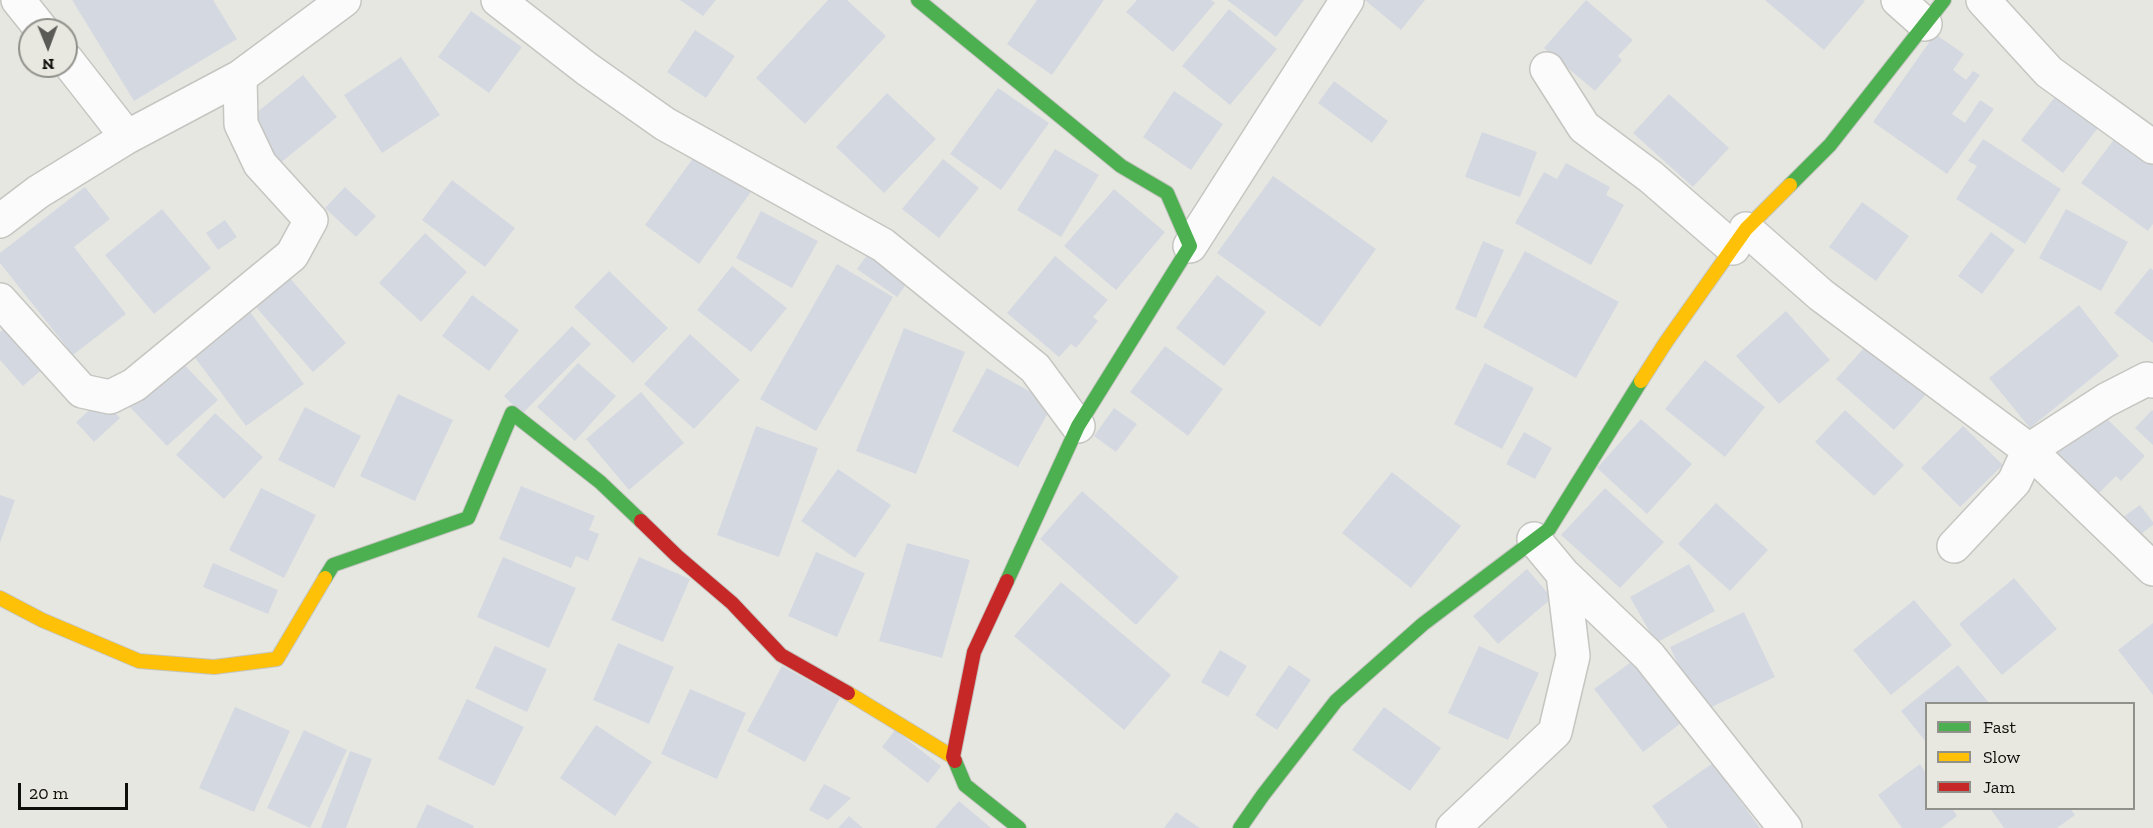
<!DOCTYPE html>
<html>
<head>
<meta charset="utf-8">
<style>
  body { margin:0 }
  #map { position:relative; width:2153px; height:828px; overflow:hidden; background:#e7e7e2; font-family:"Zilla Slab",serif }
  canvas { display:block }
  .legend { position:absolute; left:1925px; top:702px; width:210px; height:108px; box-sizing:border-box; background:#e9e8e0; border:2px solid #91918b; margin:0; padding:8px 10px; list-style:none; font-size:18px; color:#0e0e0b }
  .legend li { display:flex; align-items:center; gap:12px; height:30px }
  .legend b { width:30px; border:2px solid #91918b }
  .north { position:absolute; left:18px; top:18px; width:60px; height:60px; box-sizing:border-box; background:#e9e8e0; border:2px solid #91918b; border-radius:50%; rotate:179deg; font-size:16px; font-weight:700; line-height:24px; text-align:center; color:#0e0e0b }
  .north::after { content:''; display:block; margin:auto; width:21px; height:27px; background:#5a5a56; clip-path:polygon(50% 0,100% 100%,50% 72%,0 100%) }
  .scale { position:absolute; left:18px; top:783px; width:110px; height:27px; box-sizing:border-box; border:3px solid #0e0e0b; border-top:0; padding-left:8px; font-size:18px; line-height:21px; white-space:nowrap; color:#0e0e0b; -webkit-text-stroke:4px #e9e8e0; paint-order:stroke }
</style>
</head>
<body>
<div id="map">
<canvas width="2153" height="828"></canvas>
<ul class="legend">
<li><b style="height:8px;background:#4caf50"></b>Fast</li>
<li><b style="height:8px;background:#ffc107"></b>Slow</li>
<li><b style="height:8px;background:#c62828"></b>Jam</li>
</ul>
<div class="north">N</div>
<div class="scale">20 m</div>
</div>
<script>
const context = document.querySelector('canvas').getContext('2d');
context.lineJoin = 'round';
function fill(path, color) { context.fillStyle = color; context.fill(path, 'evenodd'); }
function strokePath(path, color, width, dash) { context.strokeStyle = color; context.lineWidth = width; context.lineCap = dash ? 'butt' : 'round'; context.setLineDash(dash || []); context.stroke(path); }
fill(new Path2D(`
  M72 0H213L237 39 134 101Z
  M680 0H716L703 16Z
  M828 0H847L886 36 805 124 756 78Z
  M1037 0H1104L1052 75 1007 44Z
  M1137 0H1211L1215 3 1173 52 1126 12Z
  M1227 0H1304L1276 37Z
  M1365 0H1425L1401 30Z
  M1586 0 1633 40 1618 56 1622 60 1595 91 1544 48Z
  M1765 0H1863L1865 1 1824 50Z
  M1229 9 1277 49 1230 105 1182 66Z
  M471 11 522 47 489 93 438 57Z
  M695 30 735 56 706 98 667 72Z
  M1935 34 1964 54 1953 70 1966 80 1973 71 1980 75 1952 114 1965 123 1980 100 1994 109 1947 174 1873 122Z
  M401 57 440 115 382 153 344 95Z
  M303 75 337 117 279 164 245 122Z
  M1334 81 1388 121 1372 143 1318 103Z
  M998 88 1049 123 1001 190 950 154Z
  M1174 91 1223 124 1191 170 1143 137Z
  M2059 92 2101 124 2063 173 2021 140Z
  M887 93 936 139 884 193 836 147Z
  M1669 94 1729 148 1693 187 1633 133Z
  M1482 132 1537 152 1520 197 1465 177Z
  M2116 137 2153 165V224L2148 231 2081 183Z
  M1983 139 2061 189 2025 244 1956 199 1977 166 1968 161Z
  M701 147 756 185 699 264 645 225Z
  M1055 149 1099 175 1061 237 1017 210Z
  M943 159 979 188 939 238 902 209Z
  M1566 163 1610 187 1606 195 1624 205 1591 265 1515 223 1544 172 1557 179Z
  M1273 176 1376 249 1320 327 1217 253Z
  M452 180 515 228 485 267 422 220Z
  M85 187 110 219 74 247 126 314 73 355 0 263V253Z
  M345 187 376 216 356 237 325 208Z
  M1114 189 1165 232 1116 290 1064 246Z
  M1862 202 1909 236 1876 281 1829 247Z
  M162 209 211 268 154 314 105 255Z
  M2066 209 2128 242 2101 291 2039 258Z
  M761 211 818 241 792 288 736 258Z
  M225 220 237 237 218 250 206 233Z
  M1991 232 2015 250 1982 294 1958 276Z
  M425 233 467 272 421 322 379 283Z
  M1483 241 1504 250 1476 318 1455 309Z
  M872 248 912 276 897 297 857 269Z
  M1525 251 1619 302 1576 378 1483 327Z
  M1055 256 1108 300 1093 317 1098 321 1076 348 1071 344 1059 357 1007 313Z
  M837 264 893 297 816 431 760 399Z
  M732 266 787 308 751 352 697 310Z
  M2150 268 2153 270V343L2114 313Z
  M609 271 668 328 633 363 574 307Z
  M1217 275 1266 312 1224 366 1176 328Z
  M289 277 346 343 313 372 255 306Z
  M472 295 519 330 489 371 442 336Z
  M2079 305 2119 356 2030 428 1989 378Z
  M247 308 304 384 246 426 190 351Z
  M1786 311 1830 360 1779 404 1736 356Z
  M9 324 46 366 23 386 0 360V332Z
  M572 326 591 344 522 414 504 396Z
  M904 328 965 352 916 474 856 451Z
  M690 334 740 380 694 429 644 384Z
  M1872 339 1929 391 1894 430 1836 379Z
  M1165 346 1223 389 1188 436 1130 392Z
  M176 356 218 400 167 446 125 402Z
  M1705 360 1765 407 1725 457 1665 409Z
  M578 363 616 396 575 441 537 407Z
  M1485 363 1534 388 1502 449 1454 424Z
  M987 368 1053 404 1018 467 952 431Z
  M641 392 684 443 629 490 586 439Z
  M398 394 453 420 415 501 360 476Z
  M102 399 120 418 94 442 76 422Z
  M305 407 361 436 334 488 278 460Z
  M1114 408 1137 424 1116 452 1094 436Z
  M1845 410 1904 465 1874 496 1815 442Z
  M2152 410 2153 411V445L2135 428Z
  M2099 411 2145 456 2121 481 2116 476 2097 495 2055 456Z
  M215 413 263 457 224 499 176 455Z
  M1641 419 1692 464 1647 514 1597 468Z
  M756 426 818 448 779 557 717 535Z
  M1963 426 2003 465 1960 507 1921 468Z
  M1524 432 1552 448 1535 479 1506 464Z
  M838 469 891 505 855 558 801 521Z
  M1392 472 1461 526 1411 588 1342 533Z
  M521 486 595 516 589 530 599 534 588 561 576 556 571 568 499 539Z
  M261 488 316 515 284 578 229 550Z
  M1605 488 1664 542 1620 588 1561 535Z
  M1082 491 1179 577 1136 625 1040 539Z
  M0 495 15 500 0 543Z
  M1716 503 1768 550 1730 591 1678 544Z
  M2140 505 2153 522V525L2133 540 2119 520Z
  M907 543 970 560 942 658 879 641Z
  M816 552 865 573 837 637 788 616Z
  M503 557 576 588 549 648 477 617Z
  M639 557 690 579 663 642 611 620Z
  M213 563 278 590 268 614 203 587Z
  M1689 564 1715 611 1656 643 1630 597Z
  M1527 569 1552 598 1498 644 1473 616Z
  M2014 578 2057 629 2002 675 1959 624Z
  M1061 582 1171 675 1124 730 1014 636Z
  M1914 600 1952 645 1891 695 1853 650Z
  M1744 612 1775 677 1701 712 1670 647Z
  M2153 623V695L2118 650Z
  M618 643 674 667 649 724 593 700Z
  M495 646 547 669 527 712 475 688Z
  M1479 646 1539 673 1508 740 1448 713Z
  M1220 650 1247 666 1228 697 1201 682Z
  M1638 657 1685 720 1643 752 1594 689Z
  M1289 665 1311 680 1277 730 1255 715Z
  M1958 665 1990 704H1926V742L1901 711Z
  M782 666 840 698 805 762 747 731Z
  M690 689 746 713 717 779 661 754Z
  M467 699 524 727 494 786 438 759Z
  M235 707 290 731 254 812 199 788Z
  M1384 707 1441 748 1410 791 1352 750Z
  M596 725 652 762 615 816 560 778Z
  M304 730 347 750 310 828 267 808Z
  M895 730 941 766 928 783 882 747Z
  M350 751 372 759 346 828H321Z
  M1713 763 1760 828H1668L1652 806Z
  M1920 764 1926 773V808H1952L1957 816 1941 828H1902L1878 795Z
  M824 784 851 798 828 820 809 810Z
  M959 801 991 828H935Z
  M427 804 474 826 473 828H416Z
  M1990 808H2070L2075 815 2057 828H2004Z
  M1176 812 1200 828H1164Z
  M849 816 863 828H838Z`), '#d4d8e1');
const street = new Path2D(`
  M18 0 42 30
  M498 0 587 69 665 124 883 245 1035 368 1078 426
  M1898 0 1925 24
  M1983 0 2049 72 2153 147
  M66 59 127 137
  M1547 69 1584 127 1651 177 1733 248
  M0 221 38 192 127 137 240 77 344 0
  M1746 229 1821 295 2029 450 2153 569
  M1190 246 1347 0
  M0 300 82 391 110 397 134 385 292 255 311 220 260 164 241 124 240 77
  M1954 546 2014 482 2029 450 2106 400 2147 379 2153 381
  M1563 574 1649 656 1785 828
  M1453 828 1555 732 1573 656 1563 574 1534 539`);
const fast = new Path2D(`
  M918 0 1121 166 1167 193 1190 246 1078 426 1007 581
  M1790 185 1830 145 1944 0
  M325 578 333 565 468 518 512 413 600 482 641 521
  M955 761 965 785 1019 828
  M1240 828 1263 795 1336 701 1423 624 1549 529 1641 381`);
const slow = new Path2D(`
  M1641 381 1666 342 1746 229 1790 185
  M0 598 42 620 139 661 214 667 277 659 325 578
  M848 693 953 757`);
const jam = new Path2D(`
  M641 521 677 556 732 603 781 655 848 693
  M955 761 953 757 974 652 1007 581`);
strokePath(street, '#c5c5c1', 36);
strokePath(fast, '#c5c5c1', 16);
strokePath(slow, '#c5c5c1', 16);
strokePath(jam, '#c5c5c1', 16);
strokePath(street, '#fbfbfb', 33);
strokePath(fast, '#4caf50', 14);
strokePath(slow, '#ffc107', 14);
strokePath(jam, '#c62828', 14);
</script>
</body>
</html>
